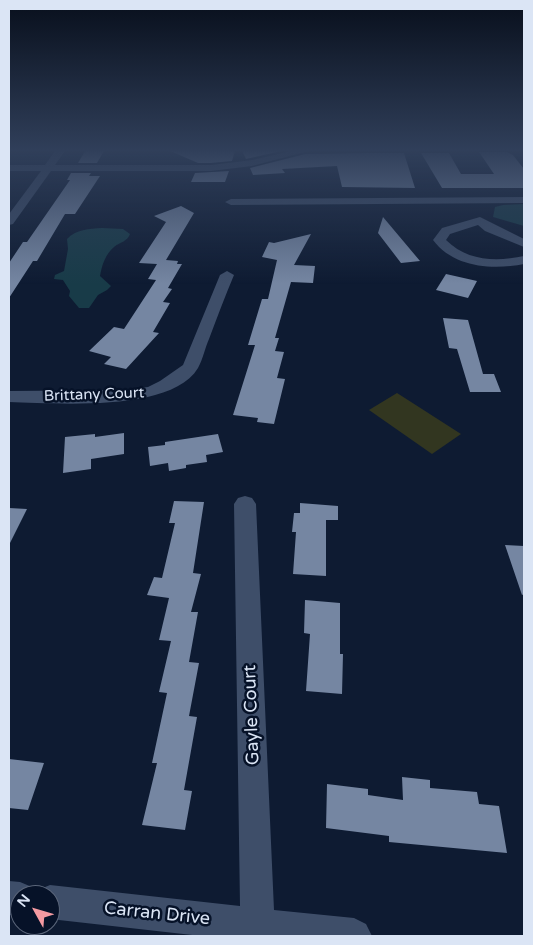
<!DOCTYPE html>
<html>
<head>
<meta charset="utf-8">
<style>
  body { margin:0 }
  #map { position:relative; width:533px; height:945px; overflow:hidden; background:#0e1b32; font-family:"Varela Round",sans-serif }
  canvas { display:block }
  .frame { position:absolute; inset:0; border:10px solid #dbe5f5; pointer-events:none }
  .north { position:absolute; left:10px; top:885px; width:50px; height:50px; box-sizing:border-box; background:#061228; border:1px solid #5b667a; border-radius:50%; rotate:309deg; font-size:14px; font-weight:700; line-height:20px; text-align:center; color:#dbe5f5 }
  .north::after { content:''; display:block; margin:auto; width:18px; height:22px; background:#f49aa1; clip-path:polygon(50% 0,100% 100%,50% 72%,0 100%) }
</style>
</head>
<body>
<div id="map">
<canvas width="533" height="945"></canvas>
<div class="frame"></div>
<div class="north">N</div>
</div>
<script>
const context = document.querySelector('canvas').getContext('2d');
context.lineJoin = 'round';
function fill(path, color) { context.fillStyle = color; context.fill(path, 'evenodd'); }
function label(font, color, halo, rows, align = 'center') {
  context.font = font + ' "Varela Round",sans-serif'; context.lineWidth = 5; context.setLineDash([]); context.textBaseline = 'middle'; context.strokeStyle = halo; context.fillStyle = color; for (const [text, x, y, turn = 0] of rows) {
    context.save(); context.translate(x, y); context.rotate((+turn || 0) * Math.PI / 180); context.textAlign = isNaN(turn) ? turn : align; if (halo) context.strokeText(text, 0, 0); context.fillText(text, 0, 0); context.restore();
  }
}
fill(new Path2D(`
  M397 393 461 434 432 454 369 410Z`), '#323620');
fill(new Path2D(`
  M524 204V226L493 217 495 207 503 205Z
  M102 228 123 229 130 234C127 242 120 242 114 247 105 255 102 265 100 276L111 286 107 290 98 295 89 308H79L69 296 70 291 63 280 54 279 55 275 64 271 68 249 67 239C76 229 89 229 102 228Z`), '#183b48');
fill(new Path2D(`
  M85 151H104L97 163H78Z
  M170 151H235L232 161 211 163H198Z
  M242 151H282L246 159Z
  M479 152H507L513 155 524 169V188H442L421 153H449L461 174H494Z
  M367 153H404L415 188 342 187 337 166 282 169 285 173 253 175 250 168 305 154Z
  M229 171 225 182H191L195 173Z
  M71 173H91L89 176H100L75 214H65L37 261H33L9 298V263L23 242H27L70 180H67Z
  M181 206 194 213 166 260 178 261 177 264H182L168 288 172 289 163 302 170 303 153 332 159 333 126 369 104 364 111 357 89 351 114 327 124 329 156 280 148 279 157 264 139 263 166 222 154 216Z
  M383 217 420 261 401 263 378 233Z
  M311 234 294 265 315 266 313 283 291 282 275 338H279L275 351 284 352 277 378 285 379 274 424 257 422 258 418 233 415 255 345H248L262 299H268L277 260 262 257 269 242 274 243Z
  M446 274 477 281 468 298 436 290Z
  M443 318 468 320 483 374H494L501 392H470L457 349 449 348Z
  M124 433V454L91 459V469L63 473 65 437 95 434V437Z
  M218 434 223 452 206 455 207 462 186 465V468L169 471 168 463 150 466 148 447 165 445V442Z
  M174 501 204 502 193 573 201 574 191 612H198L189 662 199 663 189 716 197 717 184 790 192 791 185 830 142 825 157 763H152L167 693 159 692 171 641 159 640 169 598 147 595 154 577 162 578 175 523H169Z
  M300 503 338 506V520H326V576L293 574 296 532H292L294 513H300Z
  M9 508 27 509 9 545Z
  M505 545 524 546V594L522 595Z
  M305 600 340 603V654H343L342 694 306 691 310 634 304 633Z
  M9 759 44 763 28 810 9 808Z
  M402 777 430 780V788L477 792 479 804 499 806 507 853 389 842V836L326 828 327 784 368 789V795L403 800Z`), '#7586a2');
fill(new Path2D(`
  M55 151H65L55 165H211L252 160 291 151H309L252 166 211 171H51L13 224 9 225V214L41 171H9V165H45Z
  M524 197V203L231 205 225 202 231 199Z
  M480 217 524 239V247L485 231 478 225 450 234 446 240C467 261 496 262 524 256V264C493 270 454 268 433 240L442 228Z
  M227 271 234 275C225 296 217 318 209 339 205 348 203 359 198 368 171 413 55 403 9 402V391L126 390 148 387 160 381 183 365 220 275Z
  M245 496 252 498 256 504 274 910 354 918 366 924 372 936H201L50 919V895H36L38 890 50 885 240 906 234 504 238 498Z
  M9 881 20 882 32 887 35 895H20V916L9 915Z`), '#3e4e69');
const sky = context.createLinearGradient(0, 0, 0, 284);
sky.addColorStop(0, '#080f1c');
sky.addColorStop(0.53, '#303f5a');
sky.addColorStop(1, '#303f5a00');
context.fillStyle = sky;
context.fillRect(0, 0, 533, 284);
label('15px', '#dbe5f5', '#061228', [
  ["Brittany Court",94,395,-2]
]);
label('18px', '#dbe5f5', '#061228', [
  ["Gayle Court",252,715,-92],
  ["Carran Drive",157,914,6]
]);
</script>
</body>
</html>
